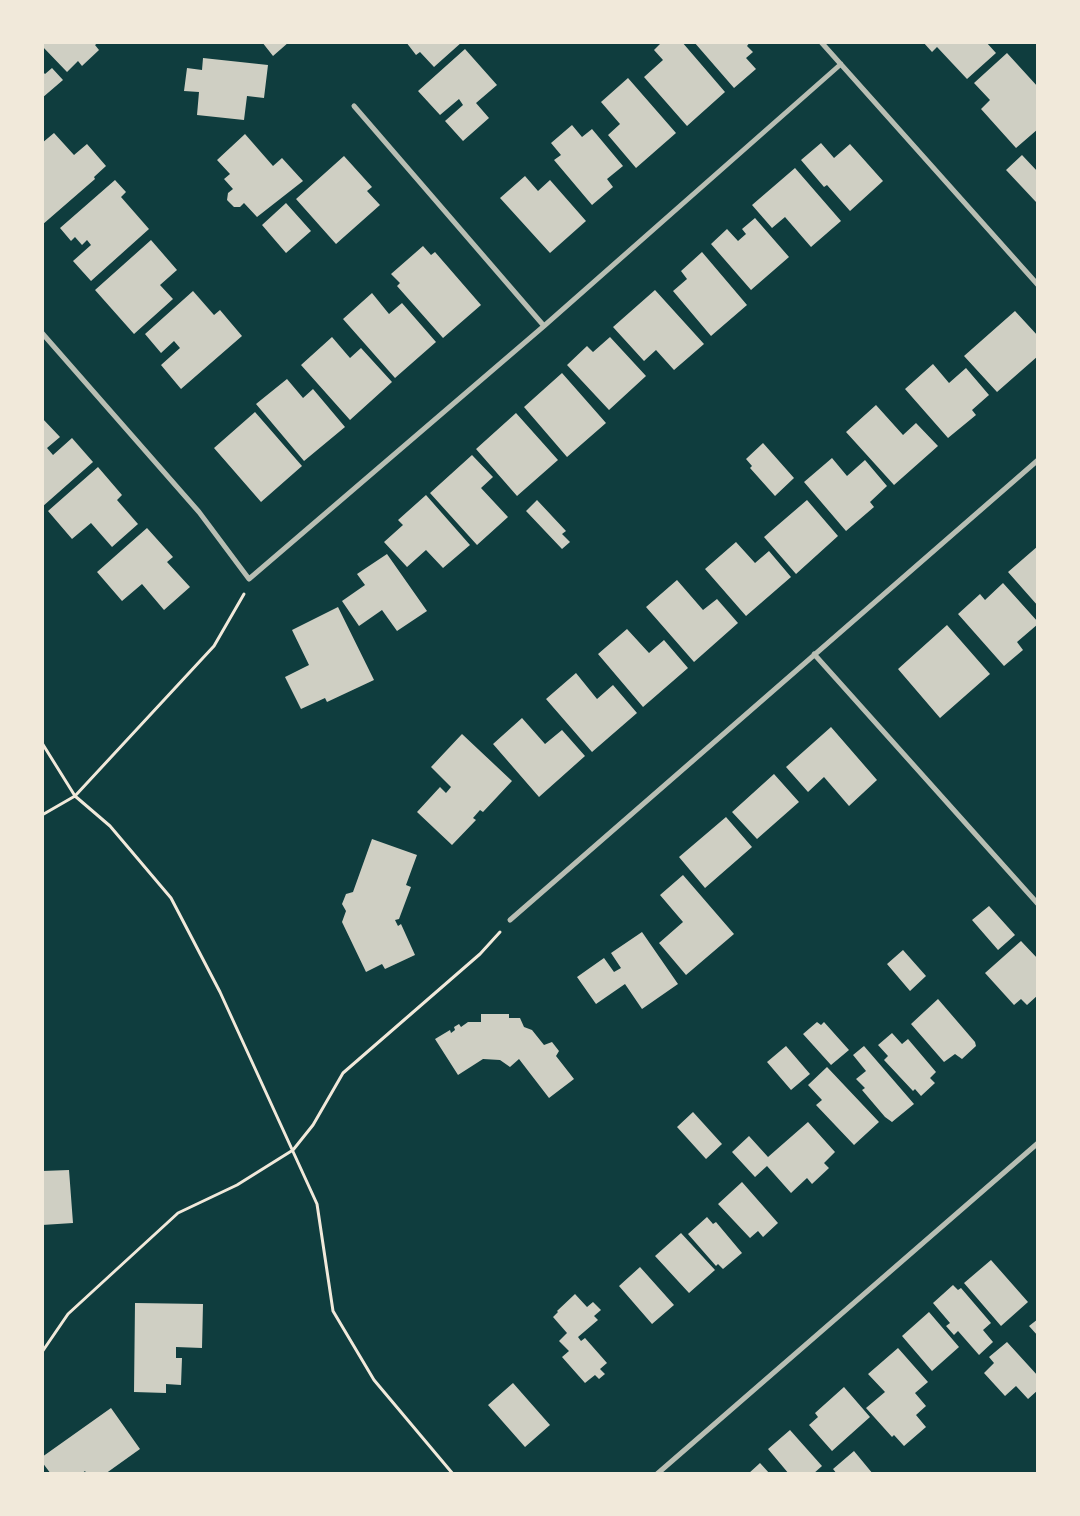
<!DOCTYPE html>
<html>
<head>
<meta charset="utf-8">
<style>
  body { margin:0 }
  #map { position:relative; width:1080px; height:1516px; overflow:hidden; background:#0f3d3e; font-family:Ubuntu,sans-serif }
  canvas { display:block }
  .frame { position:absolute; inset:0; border:44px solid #f1e9da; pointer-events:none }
</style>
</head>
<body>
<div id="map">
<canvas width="1080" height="1516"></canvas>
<div class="frame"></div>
</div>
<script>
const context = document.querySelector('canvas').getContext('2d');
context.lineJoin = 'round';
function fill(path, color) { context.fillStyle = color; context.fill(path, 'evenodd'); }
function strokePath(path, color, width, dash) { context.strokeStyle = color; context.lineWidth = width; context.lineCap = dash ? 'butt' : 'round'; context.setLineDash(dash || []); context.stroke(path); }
fill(new Path2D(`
  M42 42H99L95 45 99 50 82 66 78 61 67 72 42 46Z
  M262 42H289L273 56Z
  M406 42H462L434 67 420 52 416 55Z
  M662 42H682L725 92 687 126 644 77 663 60 654 50Z
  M694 42H750L747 46 753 52 746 58 756 69 734 88Z
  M923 42H986L996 53 967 79 937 47 932 52Z
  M465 49 497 85 476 103 489 118 463 141 445 121 463 105 459 99 440 115 418 91Z
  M1007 53 1038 87V129L1016 148 981 109 990 100 974 83Z
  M203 58 268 65 264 98 247 96 244 120 197 115 199 92 184 91 187 68 202 70Z
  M52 68 63 80 42 98V71L45 74Z
  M628 78 676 133 636 168 608 135 620 124 601 102Z
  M572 125 582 137 592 129 623 166 607 179 613 187 592 205 554 160 561 155 551 143Z
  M54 133 74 155 87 144 106 166 94 177 95 179 42 225V143Z
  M245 134 273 166 282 158 303 181 257 217 244 203 240 207H234L227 200 228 193 233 189 224 179 230 174 217 160Z
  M821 143 834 158 850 144 883 181 850 211 827 185 824 187 801 160Z
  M1022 155 1038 172V201L1036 202 1006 170Z
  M344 156 372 187 367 191 380 205 336 244 296 199Z
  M795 168 841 221 811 247 785 217 772 228 752 205Z
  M525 176 538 191 550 180 586 221 550 253 500 198Z
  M115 180 126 192 121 197 149 229 91 281 73 261 91 245 87 240 82 245 75 237 71 241 60 228Z
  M286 203 311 231 286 253 262 225Z
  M755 218 789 257 751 290 711 244 727 229 738 241 746 234 742 229Z
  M151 240 177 270 160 285 173 299 134 334 95 290Z
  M423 246 431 255 435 252 481 305 443 338 397 286 400 283 391 274Z
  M702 252 747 305 711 336 673 291 687 279 681 271Z
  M655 290 704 344 674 370 656 350 644 361 613 327Z
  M193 291 214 315 220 310 242 336 181 389 161 365 180 348 174 341 161 353 145 334Z
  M372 293 389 314 402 303 436 342 395 378 343 319Z
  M1015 311 1038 336V356L997 392 964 356Z
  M332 337 350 358 361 348 392 382 350 420 301 365Z
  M610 337 646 376 609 410 567 365 587 346 593 352Z
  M933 364 949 383 966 368 989 395 972 410 976 415 948 438 905 389Z
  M562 373 606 423 567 457 524 407Z
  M287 379 303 398 313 389 345 427 304 461 256 404Z
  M876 405 903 435 916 423 938 446 894 485 846 432Z
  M255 412 302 466 261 502 214 448Z
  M516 413 558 460 517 496 476 449Z
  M42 418 60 437 47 448 53 455 72 438 93 462 42 507Z
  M763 443 794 478 775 496 750 468 752 466 746 459Z
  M472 455 493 477 481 488 508 517 477 545 430 493Z
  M832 458 847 476 865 460 887 486 870 502 874 507 846 531 804 482Z
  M98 467 122 495 117 500 138 524 112 547 91 523 72 539 48 511Z
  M426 495 470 545 443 568 426 550 407 567 384 542 403 525 398 520Z
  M537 500 566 531 562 534 570 542 562 549 526 511Z
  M807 500 838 536 796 574 764 537Z
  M147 528 173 557 167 562 190 587 164 610 142 584 122 601 97 572Z
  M736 542 755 563 769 551 791 577 746 616 705 569Z
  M1038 546V606L1008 572Z
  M387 554 427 611 397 631 382 610 359 626 342 601 365 585 357 574Z
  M677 580 703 610 717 599 738 623 694 662 646 607Z
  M1003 583 1038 622V624L1017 642 1023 650 1004 666 958 614 980 594 985 600Z
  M338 607 374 680 327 702 325 698 301 709 285 677 309 665 292 630Z
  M947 625 990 674 940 718 898 669Z
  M627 629 649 653 664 640 688 668 643 707 598 654Z
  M576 673 597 699 613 685 637 713 592 752 546 699Z
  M522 718 545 744 562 730 585 756 539 797 493 744Z
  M831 727 877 780 849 806 824 777 808 792 786 767Z
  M462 734 512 781 483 812 480 810 473 818 476 820 452 845 417 812 440 787 446 793 451 787 431 767Z
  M774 774 799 802 757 839 732 812Z
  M726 817 752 847 705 888 679 857Z
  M372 839 417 855 406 885 411 887 399 919 395 920 398 926 401 924 415 955 385 969 382 964 366 972 342 922 346 911 342 904 346 894 353 892Z
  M683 875 734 934 686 975 659 943 683 922 660 895Z
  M989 906 1015 935 998 950 972 920Z
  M642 932 678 984 642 1009 625 984 596 1004 577 977 604 958 614 972 621 968 611 953Z
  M1021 941 1038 959V995L1027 1005 1021 999 1014 1005 985 973Z
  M903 950 926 976 910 991 887 964Z
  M938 999 975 1042 976 1046 962 1059 955 1054 944 1062 911 1024Z
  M481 1014H509V1018H520L524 1027 532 1030 544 1045 552 1042 559 1051 556 1056 574 1079 549 1098 519 1059 510 1067 500 1060 483 1059 458 1075 435 1039 450 1030 451 1033 455 1030 454 1027 459 1024 461 1027 468 1022H481Z
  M817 1022 821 1025 824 1022 849 1050 831 1065 803 1034Z
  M892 1033 902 1044 908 1039 936 1072 930 1078 935 1083 921 1096 915 1089 913 1091 884 1060 888 1056 878 1045Z
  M786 1046 810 1074 791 1090 767 1062Z
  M864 1046 914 1104 892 1122 885 1117 862 1090 865 1088 856 1079 866 1071 853 1055Z
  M827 1067 879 1122 854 1145 816 1105 822 1100 808 1085Z
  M693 1112 722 1144 706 1159 677 1127Z
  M808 1122 835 1152 824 1163 829 1168 812 1184 807 1178 791 1193 767 1166 755 1177 732 1152 749 1136 768 1157Z
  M69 1170 73 1223 42 1225V1171Z
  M742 1182 778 1223 763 1237 758 1231 750 1238 718 1204Z
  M707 1217 713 1224 716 1222 742 1253 723 1269 718 1264 716 1266 688 1234Z
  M681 1233 715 1270 689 1293 655 1256Z
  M991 1260 1028 1302 1001 1326 964 1283Z
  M640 1267 674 1305 652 1324 619 1286Z
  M953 1285 958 1290 961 1288 991 1323 983 1330 993 1342 979 1355 958 1331 954 1335 946 1326 950 1323 933 1303Z
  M575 1294 587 1307 593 1302 601 1310 594 1316 598 1320 578 1337 581 1341 585 1338 607 1363 600 1369 605 1374 599 1379 595 1375 585 1383 562 1357 569 1351 559 1341 567 1333 553 1317 558 1312 557 1311Z
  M135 1303 203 1304 202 1348 176 1347V1358H182L181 1385 166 1384V1393L134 1392Z
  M929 1312 959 1347 932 1371 902 1336Z
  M1038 1319V1336L1029 1326Z
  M1007 1342 1038 1376V1390L1028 1399 1016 1386 1005 1396 984 1373 994 1363 989 1357Z
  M898 1348 928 1382 915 1393 926 1406 916 1415 926 1427 904 1446 894 1435 892 1437 866 1408 885 1392 868 1374Z
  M513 1383 550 1425 525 1447 488 1405Z
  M844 1387 870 1417 832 1451 809 1425 818 1417 815 1413Z
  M111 1408 140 1449 105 1474H87L85 1471 81 1474H51L42 1462V1457Z
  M790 1430 822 1466 813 1474H789L768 1449Z
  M854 1451 873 1474H837L833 1469Z
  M760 1463 770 1474H748Z`), '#cfcfc3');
strokePath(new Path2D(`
  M42 743 75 796 110 826 171 898 220 992 317 1204 333 1311 374 1380 453 1474
  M42 815 75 796 214 646 244 594
  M42 1352 68 1314 178 1213 237 1185 293 1150 313 1125 343 1073 480 954 500 932`), '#f1e9da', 3);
strokePath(new Path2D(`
  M821 42 1038 285
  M354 106 544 326
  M42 333 199 512 249 579 544 326 841 64
  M814 654 1038 904
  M510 920 1038 460
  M657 1474 1038 1143`), '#b8beb3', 5);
</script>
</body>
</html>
